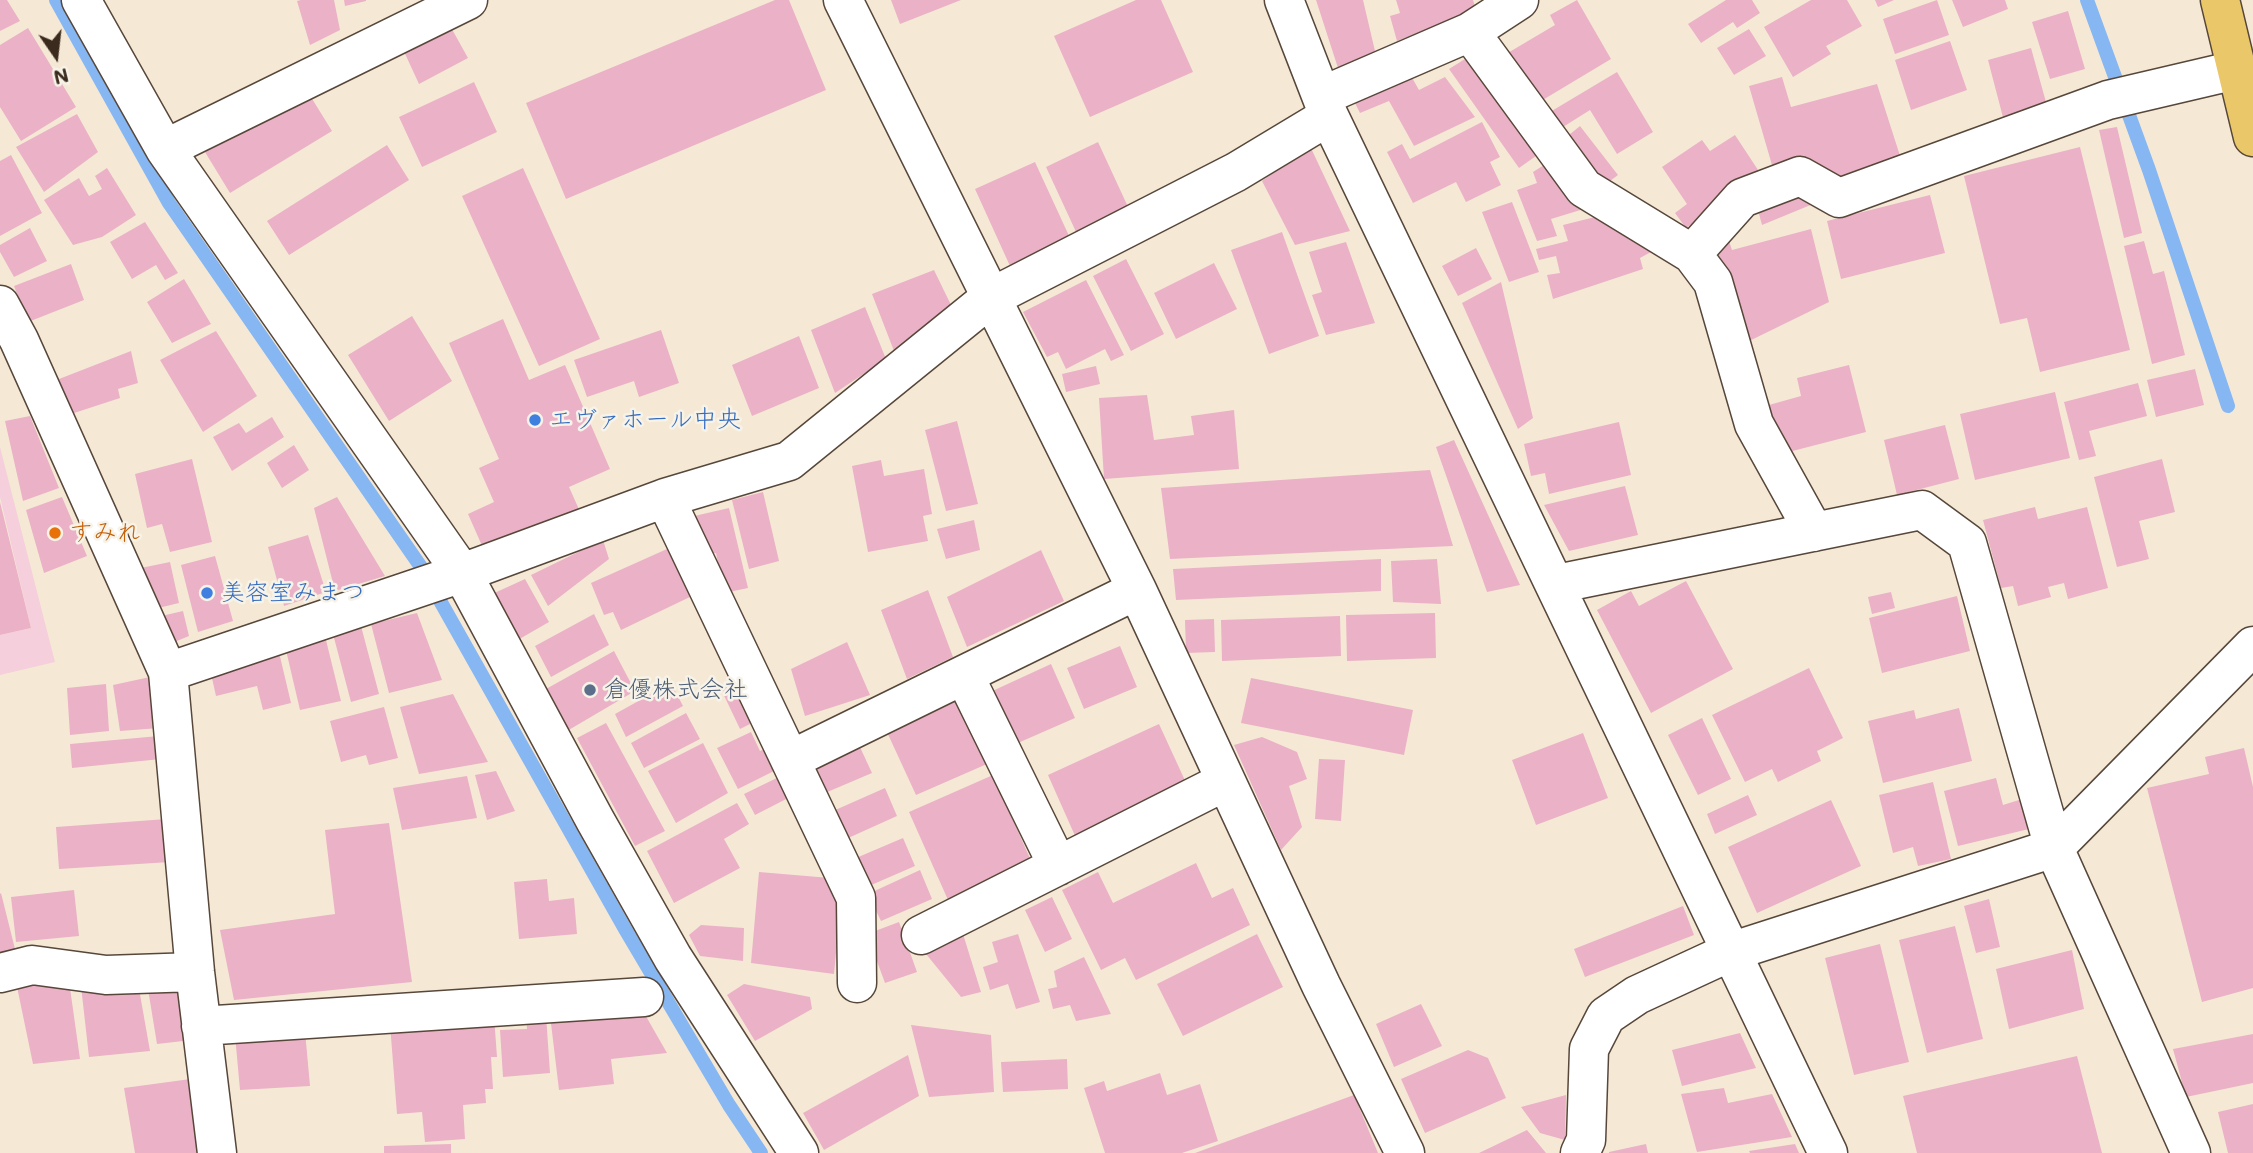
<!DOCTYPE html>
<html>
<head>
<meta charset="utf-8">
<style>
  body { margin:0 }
  #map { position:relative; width:2253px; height:1153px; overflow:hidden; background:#f5e9d6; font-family:Mali,sans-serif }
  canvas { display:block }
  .north { position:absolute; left:21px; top:21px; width:70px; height:70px; -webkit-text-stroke:5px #f7f3e8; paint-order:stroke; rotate:166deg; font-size:19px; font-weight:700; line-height:28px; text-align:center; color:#3b2a1e }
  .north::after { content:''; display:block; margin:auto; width:24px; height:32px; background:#3b2a1e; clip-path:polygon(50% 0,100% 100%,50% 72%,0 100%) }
</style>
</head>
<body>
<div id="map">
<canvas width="2253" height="1153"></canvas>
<div class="north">N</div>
</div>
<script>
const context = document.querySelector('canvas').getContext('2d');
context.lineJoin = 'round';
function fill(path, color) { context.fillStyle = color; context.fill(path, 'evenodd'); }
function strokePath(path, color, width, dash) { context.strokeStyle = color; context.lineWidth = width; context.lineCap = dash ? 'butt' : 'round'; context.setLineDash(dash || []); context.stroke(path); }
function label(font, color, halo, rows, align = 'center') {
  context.font = font + ' Mali,"Klee One",sans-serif'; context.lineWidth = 5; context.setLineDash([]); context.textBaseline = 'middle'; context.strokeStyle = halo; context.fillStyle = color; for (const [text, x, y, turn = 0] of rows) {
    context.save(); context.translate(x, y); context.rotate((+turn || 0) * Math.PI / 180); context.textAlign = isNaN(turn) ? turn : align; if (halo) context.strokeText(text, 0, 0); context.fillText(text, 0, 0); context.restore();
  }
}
fill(new Path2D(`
  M0 447 55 662 0 675V635L31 628 0 497Z`), '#f5cfdb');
strokePath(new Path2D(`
  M56 0 169 203 421 567 625 929 729 1105 761 1153
  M2087 0 2149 170 2228 406`), '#87b7f3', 14);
fill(new Path2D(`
  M0 0H7L20 21 0 31Z
  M301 0H334L340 30 310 45 297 1Z
  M344 0H366V1L345 6Z
  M775 0H789L826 90 566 199 526 103Z
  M891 0H961L900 24Z
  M1136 0H1161L1193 72 1090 117 1054 36Z
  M1316 0H1363L1375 51 1338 68Z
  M1396 0H1473L1476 10 1397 41 1390 16 1400 13Z
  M1577 0 1611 59 1536 104 1506 54 1555 25 1550 15Z
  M1726 0H1752L1760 13 1737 28 1733 22 1701 43 1688 24Z
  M1811 0H1847L1862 26 1826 46 1831 54 1793 77 1764 27Z
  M1875 0H1894L1878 7Z
  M1937 0 1949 35 1895 54 1883 19Z
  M1952 0H2005L2008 9 1963 27Z
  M2068 11 2085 69 2050 79 2032 22Z
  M448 22 468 58 419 84 401 45Z
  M28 28 76 107 21 141 0 107V45Z
  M1749 29 1766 56 1734 75 1717 48Z
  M1950 41 1967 90 1911 110 1895 60Z
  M2031 48 2049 113 2005 125 1988 60Z
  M1473 54 1543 151 1519 168 1449 69Z
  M1406 67 1419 90 1445 77 1475 117 1414 146 1389 101 1360 113 1351 95Z
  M1617 72 1653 132 1617 154 1590 110 1555 132 1545 115Z
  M1782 77 1791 107 1877 84 1902 162 1839 185 1774 172 1749 86Z
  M474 82 497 132 422 167 399 117Z
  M306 89 332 131 230 193 205 152Z
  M77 114 98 152 44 192 16 147Z
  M1482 122 1500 157 1490 162 1501 185 1466 202 1456 182 1413 203 1387 152 1402 144 1410 159Z
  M1580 126 1618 175 1602 187 1564 139Z
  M2117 127 2142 233 2124 238 2099 130Z
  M1735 135 1762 176 1686 228 1675 213 1687 204 1662 167 1702 140 1710 151Z
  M1098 142 1129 209 1077 234 1046 167Z
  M387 145 409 180 289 255 267 221Z
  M1310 146 1350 231 1295 245 1262 181Z
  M2080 147 2130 350 2040 372 2027 318 2000 324 1964 176Z
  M11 155 42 213 0 236V161Z
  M1552 160 1587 208 1551 219 1557 236 1537 241 1517 190 1537 183 1533 172Z
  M1035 162 1070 238 1010 266 975 189Z
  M107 168 136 215 102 237 73 245 44 200 79 178 89 196 102 189 95 176Z
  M523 168 600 339 539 366 462 196Z
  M1805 191 1813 204 1762 225 1758 210Z
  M1930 195 1945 253 1841 279 1827 221Z
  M1512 202 1539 272 1509 282 1482 212Z
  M1607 214 1660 247 1640 258 1643 269 1553 299 1547 275 1560 273 1556 256 1539 260 1536 249 1568 241 1563 225Z
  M145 222 178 273 165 280 156 265 132 279 110 242Z
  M30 228 47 261 14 277 0 252V245Z
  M1811 229 1829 302 1741 345 1712 246 1729 241 1732 250Z
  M1282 232 1319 336 1269 354 1231 250Z
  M2144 241 2153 274 2164 271 2185 355 2152 364 2124 246Z
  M1346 242 1375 323 1326 335 1312 295 1322 292 1309 252Z
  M1476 248 1492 279 1458 296 1442 266Z
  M1126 259 1164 334 1131 351 1093 276Z
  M1214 263 1237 309 1176 339 1154 293Z
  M71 264 84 300 28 322 14 286Z
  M934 270 951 305 894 351 872 294Z
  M184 279 211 324 172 343 147 302Z
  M1086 280 1124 355 1111 361 1105 349 1066 369 1058 352 1047 357 1023 312Z
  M1501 282 1533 418 1518 429 1462 303Z
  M865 307 886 359 835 393 811 330Z
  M412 316 452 381 389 421 348 355Z
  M503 319 529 380 565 365 610 469 569 487 582 516 487 557 468 514 494 502 479 468 499 459 449 343Z
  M661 330 679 383 639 397 634 381 587 397 574 360Z
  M216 331 257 396 203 432 160 360Z
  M799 336 819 388 752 416 732 365Z
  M131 351 138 383 118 389 120 398 68 415 59 379Z
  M1849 365 1866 432 1781 454 1769 405 1801 396 1797 378Z
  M1096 366 1100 384 1066 392 1062 374Z
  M2195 369 2204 405 2156 417 2147 380Z
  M2138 383 2147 416 2089 431 2096 456 2079 460 2064 402Z
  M2055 392 2070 458 1975 480 1960 414Z
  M1147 395 1154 440 1194 435 1191 416 1234 410 1239 469 1104 479 1099 398Z
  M30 416 59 488 23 501 5 421Z
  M272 417 284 437 232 471 213 437 239 423 246 433Z
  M957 421 978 504 946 511 925 430Z
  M1619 422 1631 475 1549 494 1545 473 1531 476 1524 444Z
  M1945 425 1959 479 1897 495 1884 440Z
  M1454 440 1520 585 1487 592 1436 447Z
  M294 445 309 470 282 488 267 463Z
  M192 459 212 542 170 552 162 524 147 528 135 474Z
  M2162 459 2175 512 2139 521 2149 559 2117 567 2094 477Z
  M881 460 884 476 924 469 932 514 923 516 928 541 868 552 852 466Z
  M1430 470 1453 546 1170 559 1161 488Z
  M1625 486 1638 535 1569 551 1544 505Z
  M763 492 779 561 749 569 732 500Z
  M62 497 87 556 44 573 26 510Z
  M337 497 385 576 335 591 314 508Z
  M0 502 31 628 0 635Z
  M2035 507 2038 519 2087 507 2108 588 2068 599 2064 583 2048 587 2051 597 2018 606 2013 586 2001 588 1983 520Z
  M729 508 748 588 724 593 716 553 699 556 690 517Z
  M974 520 980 550 946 559 937 529Z
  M308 535 326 592 284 606 268 547Z
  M603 540 609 559 548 606 531 575Z
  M667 549 692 596 621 630 613 612 604 615 591 583Z
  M1041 550 1064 601 967 647 947 597Z
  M215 556 233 621 198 632 181 565Z
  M1381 559V591L1176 600 1173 569Z
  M1437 559 1441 604 1393 602 1391 561Z
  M170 562 179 603 154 609 136 569Z
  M525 579 549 622 516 641 490 595Z
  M1686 581 1733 669 1651 713 1597 610 1631 591 1639 606Z
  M928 590 953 657 907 679 881 610Z
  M1891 592 1895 608 1872 614 1868 597Z
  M1957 596 1970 651 1882 673 1869 618Z
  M183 611 189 636 167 645 157 617Z
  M417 613 442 680 389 693 371 624Z
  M1435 613 1436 658 1347 661 1346 615Z
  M594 614 609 645 551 677 535 646Z
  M1340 616 1341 656 1222 661 1221 620Z
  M1214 619 1215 652 1186 653 1185 620Z
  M361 626 379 694 351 702 333 634Z
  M325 636 341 701 300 710 285 646Z
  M847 642 870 695 805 716 791 669Z
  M1120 646 1137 687 1084 709 1067 668Z
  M278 648 291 703 263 710 257 686 216 696 209 665Z
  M614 651 635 691 567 731 546 689Z
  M1051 664 1075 718 1011 746 988 693Z
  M1809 668 1843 738 1817 751 1821 761 1778 782 1772 769 1745 782 1712 715Z
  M150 677 159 728 120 731 113 685Z
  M740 678 760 719 740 729 720 687Z
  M1251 678 1413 710 1404 755 1241 723Z
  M671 683 683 706 626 737 615 714Z
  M106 684 109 731 70 735 67 688Z
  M453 694 488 762 419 774 400 707Z
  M957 697 987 764 916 795 886 730Z
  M384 707 398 758 369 765 366 755 341 762 330 721Z
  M1959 708 1972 761 1883 783 1868 721 1914 710 1916 719Z
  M686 713 700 739 644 768 631 743Z
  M1702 718 1731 779 1698 795 1668 735Z
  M606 723 665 831 635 846 577 738Z
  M1159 724 1188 787 1076 838 1048 775Z
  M751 732 760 751 773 745 784 766 738 789 717 748Z
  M1583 733 1608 798 1536 825 1512 760Z
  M159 736 161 759 72 768 70 744Z
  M1262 737 1297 752 1307 779 1289 786 1302 827 1281 850 1234 745Z
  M703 743 728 793 676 823 648 771Z
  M859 745 872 773 825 793 812 765Z
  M2244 748 2253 787V988L2202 1002 2147 788 2209 774 2205 757Z
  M1319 759 1345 760 1341 821 1315 819Z
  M496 771 515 811 487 820 475 775Z
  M787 773 796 794 755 815 744 794Z
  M993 775 1032 863 948 900 909 812Z
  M467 776 477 818 402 830 393 788Z
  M1996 778 2003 805 2022 799 2029 829 1958 846 1944 791Z
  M1933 782 1951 859 1918 866 1913 847 1893 853 1879 795Z
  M885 788 897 816 846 839 833 811Z
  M1748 795 1757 815 1715 834 1707 814Z
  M1831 800 1861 866 1757 913 1728 847Z
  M737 803 749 824 724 839 740 868 674 903 647 851Z
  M167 819 170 862 59 869 56 827Z
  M389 823 412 982 234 1000 220 930 335 914 325 830Z
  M903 838 915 866 869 886 856 858Z
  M1196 863 1212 898 1233 888 1250 925 1136 980 1125 958 1101 970 1062 890 1098 872 1113 903Z
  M920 870 932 899 881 921 868 894Z
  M759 872 830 878 841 899 834 974 751 963Z
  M547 879 549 901 574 898 577 934 519 939 514 882Z
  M74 890 79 936 16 942 11 897Z
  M1 893 16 953 0 957V894Z
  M1052 897 1072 939 1045 952 1025 910Z
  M1989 899 2000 947 1976 953 1964 906Z
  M1683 906 1694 935 1585 977 1574 949Z
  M899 922 917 972 885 983 867 934Z
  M701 925 744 928 743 961 700 956 689 935Z
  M1955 926 1983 1039 1927 1053 1899 940Z
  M963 934 981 992 961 997 922 949Z
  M1018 934 1040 1002 1016 1009 1008 984 990 990 983 967 998 962 992 942Z
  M1257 934 1283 987 1183 1036 1157 984Z
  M1880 944 1909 1062 1854 1075 1825 958Z
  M2072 950 2084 1009 2009 1029 1996 969Z
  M1084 957 1111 1014 1076 1021 1070 1005 1053 1009 1048 989 1057 987 1054 971Z
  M185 980 192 1040 157 1044 147 983Z
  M69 981 80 1059 33 1064 16 982Z
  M138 983 150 1051 89 1057 81 986Z
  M744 984 810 997 812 1009 755 1041 727 995Z
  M639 1004 667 1053 611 1059 614 1084 559 1090 550 1015Z
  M1421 1004 1442 1046 1394 1067 1376 1024Z
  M546 1015 550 1073 503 1077 500 1030 527 1029 526 1016Z
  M494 1016 497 1057H491L493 1089H485L486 1103 463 1105 465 1139 425 1142 422 1112 397 1114 390 1024Z
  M911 1025 991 1035 994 1092 929 1097Z
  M305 1031 310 1086 240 1090 235 1035Z
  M1740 1033 1756 1068 1682 1086 1672 1050Z
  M2253 1034V1083L2186 1097 2173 1049Z
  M1468 1050 1488 1058 1506 1098 1425 1133 1401 1079Z
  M908 1055 919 1096 824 1150 803 1113Z
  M2077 1056 2102 1153H1917L1903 1096Z
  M1067 1059 1068 1089 1003 1092 1001 1062Z
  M1160 1073 1167 1095 1200 1084 1218 1141 1182 1153H1105L1084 1088 1104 1081 1107 1091Z
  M198 1078 207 1153H135L124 1088Z
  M1724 1088 1728 1103 1772 1094 1792 1137 1697 1152 1681 1094Z
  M1354 1095 1378 1153H1195Z
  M1566 1095 1565 1140 1540 1133 1521 1107Z
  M2253 1104V1153H2228L2218 1112Z
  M1527 1130 1546 1153H1479Z
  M451 1144V1153H384V1146Z
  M1646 1144 1648 1153H1609V1152Z
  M1795 1144 1799 1153H1750L1749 1151Z`), '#ebb1c7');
const minor = new Path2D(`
  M81 0 165 149 462 573 595 820 673 958 799 1153
  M843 0 1137 590 1321 985 1405 1153
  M1284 0 1329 116 1828 1153
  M1470 32 1584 188 1692 254 1713 282 1754 424 1814 532
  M1322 96 1470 32 1519 0
  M165 149 468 0
  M1692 254 1742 198 1800 176 1839 198 2108 100 2236 70
  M0 305 19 340 168 672 195 972 217 1153
  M665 498 856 898 857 983
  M1556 584 1922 510 1967 543 2054 848 2191 1153
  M168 672 462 573 665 498 789 461 990 298 1236 172 1329 116
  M964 675 1058 866
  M790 760 1137 590
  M921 935 1226 781
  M0 973 32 965 106 975 195 972
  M201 1026 644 997
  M1580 1153 1586 1140 1589 1049 1606 1016 1637 995 1730 952 2054 848 2253 646`);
const major = new Path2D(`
  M2220 0 2253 137`);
strokePath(minor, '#57473a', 41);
strokePath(major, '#57473a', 41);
strokePath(minor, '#fff', 38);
strokePath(major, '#eac769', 38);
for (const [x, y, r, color] of [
  [535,420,7,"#3f7fe0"],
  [55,533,7,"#e8710a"],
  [207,593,7,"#3f7fe0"],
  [590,690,7,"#5c6f8a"]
]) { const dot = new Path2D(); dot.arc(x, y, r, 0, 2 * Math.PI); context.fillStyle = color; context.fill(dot); strokePath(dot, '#f7f3e8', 2.5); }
label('24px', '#366cbe', '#f7f3e8', [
  ["エヴァホール中央",549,420],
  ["美容室みまつ",221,593]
], 'left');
label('24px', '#c56008', '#f7f3e8', [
  ["すみれ",69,533]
], 'left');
label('24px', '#4e5e75', '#f7f3e8', [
  ["倉優株式会社",604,690]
], 'left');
</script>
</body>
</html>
